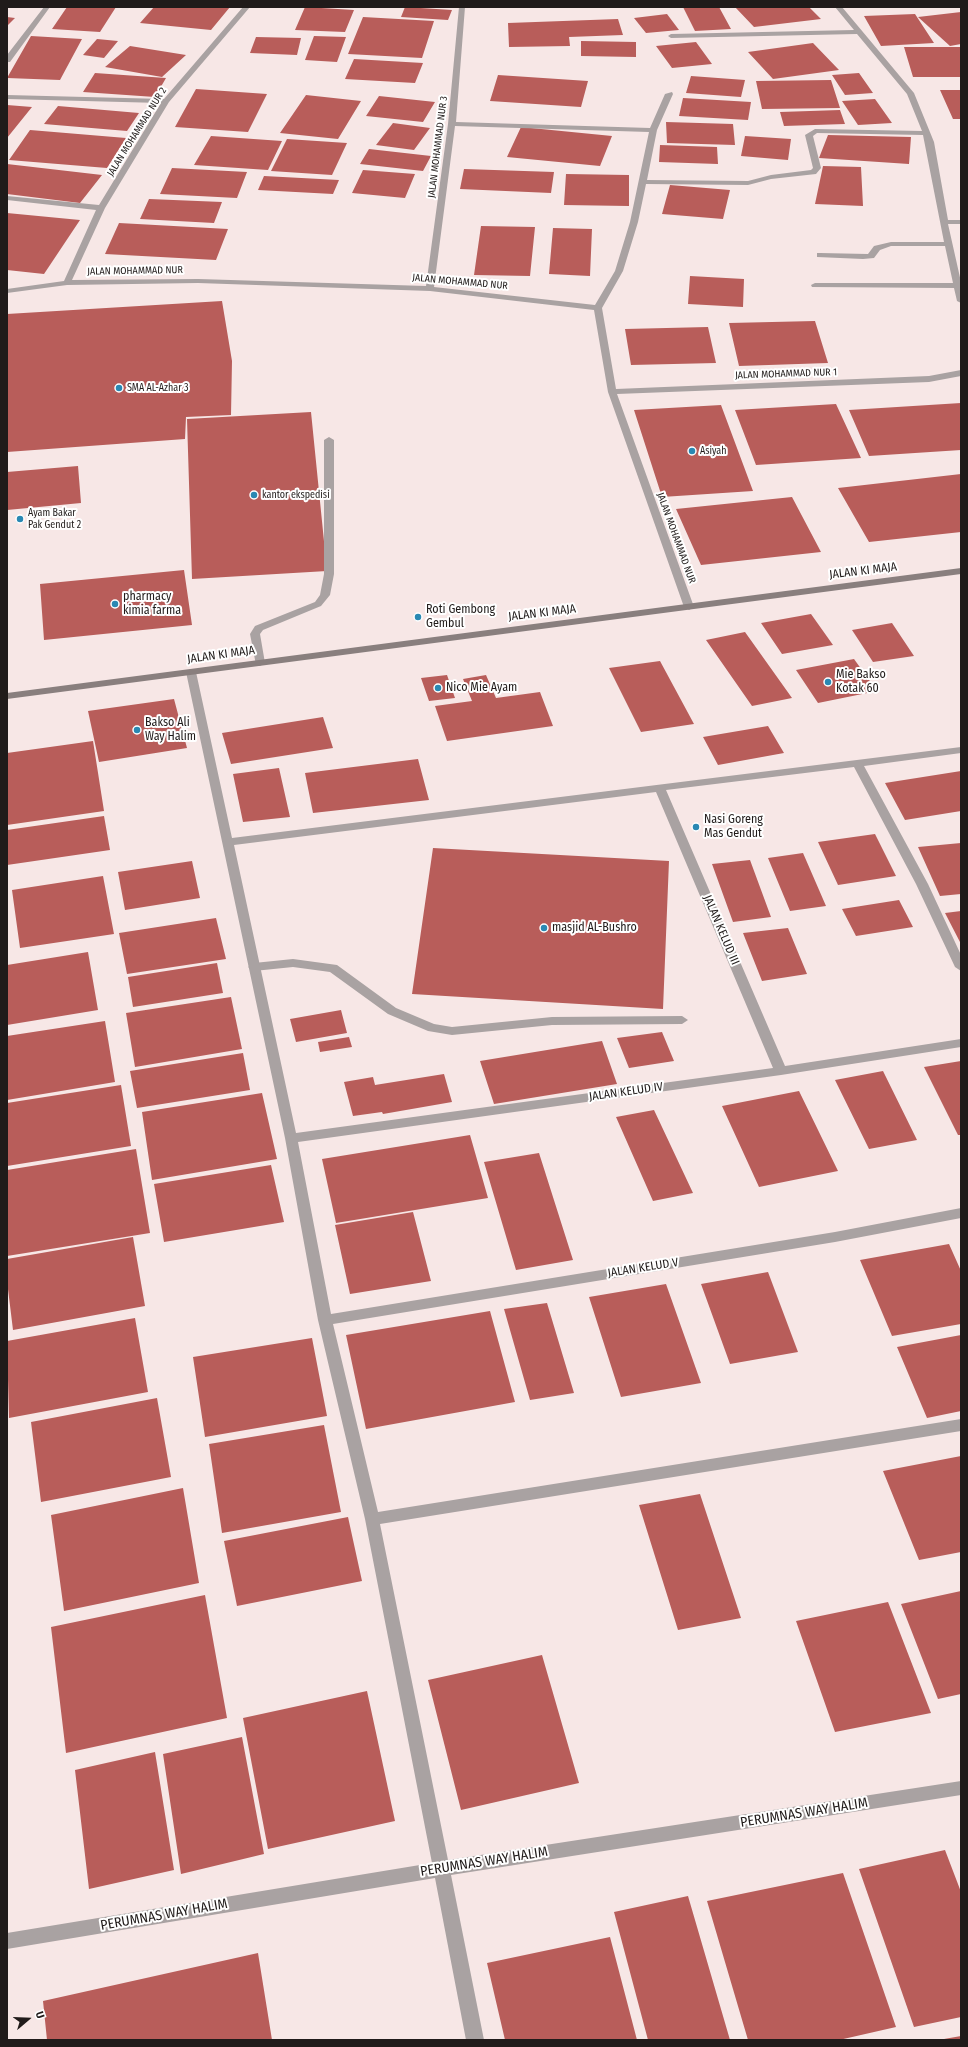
<!DOCTYPE html>
<html>
<head>
<meta charset="utf-8">
<style>
  body { margin:0 }
  #map { position:relative; width:968px; height:2047px; overflow:hidden; background:#f7e7e6; font-family:"Fira Sans Condensed",sans-serif }
  canvas { display:block }
  .frame { position:absolute; inset:0; border:8px solid #201b1a; pointer-events:none }
  .north { position:absolute; left:8px; top:1999px; width:40px; height:40px; -webkit-text-stroke:3px #fff; paint-order:stroke; rotate:71deg; font-size:11px; font-weight:700; line-height:16px; text-align:center; color:#201b1a }
  .north::after { content:''; display:block; margin:auto; width:14px; height:18px; background:#201b1a; clip-path:polygon(50% 0,100% 100%,50% 72%,0 100%) }
</style>
</head>
<body>
<div id="map">
<canvas width="968" height="2047"></canvas>
<div class="frame"></div>
<div class="north">U</div>
</div>
<script>
const context = document.querySelector('canvas').getContext('2d');
context.lineJoin = 'round';
function fill(path, color) { context.fillStyle = color; context.fill(path, 'evenodd'); }
function strokePath(path, color, width, dash) { context.strokeStyle = color; context.lineWidth = width; context.lineCap = dash ? 'butt' : 'round'; context.setLineDash(dash || []); context.stroke(path); }
function label(font, color, halo, rows, align = 'center') {
  context.font = font + ' "Fira Sans Condensed",sans-serif'; context.lineWidth = 4; context.setLineDash([]); context.textBaseline = 'middle'; context.strokeStyle = halo; context.fillStyle = color; for (const [text, x, y, turn = 0] of rows) {
    context.save(); context.translate(x, y); context.rotate((+turn || 0) * Math.PI / 180); context.textAlign = isNaN(turn) ? turn : align; if (halo) context.strokeText(text, 0, 0); context.fillText(text, 0, 0); context.restore();
  }
}
fill(new Path2D(`
  M67 7H116L100 32 52 29Z
  M154 7H230L211 30 140 23Z
  M305 7 354 10 345 32 295 30Z
  M405 7 452 10 448 20 401 17Z
  M683 7H719L731 29 695 31Z
  M735 7H809L821 19 754 27Z
  M961 12V44L950 46 918 17Z
  M667 14 679 30 646 33 634 18Z
  M915 14 934 43 881 46 864 16Z
  M7 17 15 18 7 26Z
  M363 17 434 21 422 58 348 54Z
  M618 19 623 35 569 37 570 46 509 47 508 23Z
  M31 36 82 39 60 80 7 78Z
  M314 36 346 37 337 62 305 60Z
  M256 37 301 38 297 55 250 53Z
  M97 39 118 41 104 58 83 55Z
  M581 41 636 42V57L581 56Z
  M696 42 712 64 672 68 656 46Z
  M813 43 839 70 773 79 748 52Z
  M130 46 186 55 162 77 105 67Z
  M904 47H961V77H913Z
  M354 59 423 63 415 83 345 79Z
  M95 73 166 78 155 97 83 92Z
  M859 73 873 93 845 95 832 75Z
  M498 75 588 81 581 107 490 101Z
  M691 76 745 80 741 97 686 93Z
  M831 80 840 108 762 109 756 81Z
  M196 89 267 94 248 132 175 127Z
  M940 90H961V119H953Z
  M306 95 361 101 338 139 280 133Z
  M379 96 435 102 423 122 366 116Z
  M683 98 751 102 748 120 679 116Z
  M875 99 892 123 858 125 842 101Z
  M7 105 32 107 7 138Z
  M58 106 139 113 127 131 44 124Z
  M840 110 845 124 784 126 780 112Z
  M666 122 733 124 735 145 667 143Z
  M393 123 430 128 414 150 376 145Z
  M521 127 612 136 600 166 507 157Z
  M30 130 126 138 107 168 9 160Z
  M828 135 911 137 909 164 819 158Z
  M211 136 282 141 268 170 194 165Z
  M745 136 791 139 788 160 741 156Z
  M287 139 347 143 332 175 271 171Z
  M660 145 717 147 718 164 659 162Z
  M369 149 431 156 423 171 360 164Z
  M7 164 102 175 80 203 7 194Z
  M823 166 861 167 863 206 815 204Z
  M172 168 247 172 237 198 160 194Z
  M464 169 554 172 551 193 460 189Z
  M363 170 415 174 405 198 352 193Z
  M566 174 629 175V206L564 205Z
  M264 176 339 180 333 194 258 190Z
  M670 185 730 190 723 219 662 214Z
  M149 199 222 202 214 223 140 219Z
  M7 213 80 220 44 274 7 270Z
  M119 223 228 229 216 260 105 254Z
  M481 226 535 227 530 276 474 275Z
  M553 228 592 229 590 276 549 274Z
  M690 276 744 279 743 307 688 304Z
  M222 301 232 361 231 415 186 417 185 439 7 452V314Z
  M815 321 828 363 739 366 729 323Z
  M708 327 716 363 631 365 625 329Z
  M961 403V450L869 456 849 410Z
  M836 404 861 458 756 465 735 410Z
  M721 405 753 491 662 497 634 410Z
  M311 412 327 571 192 579 187 419Z
  M78 466 81 503 7 510V472Z
  M961 474V532L869 542 838 488Z
  M792 497 821 552 701 565 676 509Z
  M184 570 192 625 44 640 40 584Z
  M811 614 833 645 782 654 761 623Z
  M892 623 914 656 873 662 852 630Z
  M745 632 792 698 752 706 706 640Z
  M854 659 877 691 818 703 796 670Z
  M660 661 694 724 641 732 609 668Z
  M447 675 455 698 429 701 421 678Z
  M486 675 496 698 540 692 553 726 447 741 435 706 472 701 463 679Z
  M174 699 187 748 99 762 88 711Z
  M323 717 333 748 231 764 222 733Z
  M768 726 784 753 718 765 703 737Z
  M93 741 104 811 7 825V753Z
  M418 759 429 800 313 813 305 773Z
  M279 768 290 817 243 822 233 774Z
  M961 771V811L905 820 885 783Z
  M104 816 110 850 7 865V830Z
  M875 834 896 876 838 885 818 842Z
  M961 843V894L940 896 918 847Z
  M433 848 669 861 663 1009 412 994Z
  M803 853 826 906 790 911 768 858Z
  M750 860 771 917 733 922 712 864Z
  M192 861 200 898 125 910 118 872Z
  M103 876 114 934 20 948 12 890Z
  M899 900 913 927 856 936 842 909Z
  M961 911V944L945 913Z
  M216 918 226 959 127 974 119 933Z
  M788 928 807 974 762 981 743 933Z
  M88 952 98 1010 7 1025V965Z
  M217 963 223 993 133 1007 128 977Z
  M231 997 242 1049 135 1067 126 1013Z
  M341 1010 347 1033 296 1042 290 1019Z
  M105 1021 115 1082 7 1100V1036Z
  M662 1032 674 1061 629 1068 617 1038Z
  M349 1037 352 1047 320 1052 318 1042Z
  M602 1041 617 1084 494 1104 480 1061Z
  M243 1053 250 1090 137 1108 130 1071Z
  M961 1061V1135H958L924 1067Z
  M883 1071 917 1140 869 1149 835 1080Z
  M444 1074 452 1102 383 1114 382 1112 353 1116 344 1082 373 1077 375 1085Z
  M121 1085 131 1146 7 1166V1103Z
  M799 1091 838 1171 759 1187 722 1106Z
  M262 1093 277 1159 152 1180 142 1112Z
  M654 1110 693 1193 653 1201 616 1117Z
  M470 1135 488 1198 336 1223 322 1159Z
  M136 1149 150 1233 7 1256V1170Z
  M539 1153 573 1260 516 1270 484 1162Z
  M271 1165 284 1222 164 1242 154 1184Z
  M413 1212 431 1281 350 1294 335 1225Z
  M133 1237 145 1306 13 1330 7 1281V1259Z
  M949 1244 961 1271V1324L892 1336 860 1260Z
  M768 1272 798 1352 730 1364 701 1284Z
  M666 1284 701 1383 621 1397 589 1297Z
  M547 1303 574 1393 530 1400 504 1309Z
  M490 1311 515 1402 366 1429 346 1335Z
  M135 1318 148 1392 9 1418 7 1341Z
  M961 1335V1411L927 1418 897 1347Z
  M312 1338 327 1416 205 1437 193 1357Z
  M157 1398 171 1477 41 1502 31 1422Z
  M324 1425 341 1512 222 1533 209 1444Z
  M961 1456V1552L919 1560 883 1471Z
  M183 1488 199 1583 64 1611 51 1515Z
  M700 1494 741 1618 678 1630 639 1505Z
  M348 1517 362 1581 237 1606 224 1541Z
  M961 1591V1694L938 1699 901 1604Z
  M205 1595 227 1718 66 1753 51 1627Z
  M888 1602 931 1713 835 1732 796 1621Z
  M542 1655 579 1783 461 1810 428 1680Z
  M367 1691 395 1821 268 1849 243 1718Z
  M242 1737 264 1854 181 1874 163 1754Z
  M155 1752 174 1870 89 1889 75 1770Z
  M945 1850 961 1892V2017L914 2027 859 1869Z
  M843 1873 896 2027 839 2040H748L707 1901Z
  M688 1896 730 2040H648L614 1912Z
  M610 1937 637 2040H505L487 1963Z
  M258 1953 272 2040H47L43 2001Z
  M961 2036V2040H944V2039Z`), '#b85d5a');
fill(new Path2D(`
  M329 437 334 440V574L330 595 321 606 263 630 260 634 265 663 260 666 256 665 250 634 255 626 315 602 320 595 324 574V440Z
  M293 959 337 965 396 1008 434 1024 452 1027 552 1017 682 1016 688 1020 682 1024 552 1025 452 1035 428 1031 388 1014 330 972 293 967 254 971 248 967 254 963Z`), '#a9a2a2');
fill(new Path2D(`
  M44 7H50L10 62H7V55Z
  M243 7H250L169 102 105 208 72 280 198 279 426 286 448 124 459 7H465L456 122 650 128 665 94 672 92 673 94 657 130 647 180 748 181 771 175 811 170 813 168 805 135 815 129 922 131 907 94 857 34 671 38 668 36 671 34 854 30 835 7H842L914 93 934 142 948 220H961V224H948L961 282V303L957 301 954 288 812 287 811 285 815 283H953L945 246H891L880 250 874 258 863 259 817 257V253H820L868 254 874 246 891 242H944L923 135 817 133 813 136 821 168 816 174 771 179 748 185 646 184 638 222 623 271 602 308 616 389 929 376 961 370V376L929 382 617 394 694 607 689 610 684 607 608 392 594 310 430 291 198 283 67 285 7 293V289L64 281 96 210 7 200V196L99 205 161 103 7 99V95L164 99ZM455 126 649 132 630 222 615 271 595 305 434 287Z
  M191 669 196 672 232 838 961 747V753L864 766 928 884 961 955V971L955 967 916 884 854 767 666 790 785 1066 961 1039V1047L781 1075 298 1142 331 1314 835 1232 961 1208V1218L835 1242 333 1324 378 1512 961 1419V1431L380 1524 448 1860 961 1781V1795L451 1875 484 2040H466L435 1878 7 1949V1933L432 1863 365 1519 318 1320 285 1138 186 672ZM656 792 773 1068 296 1133 234 845Z`), '#a9a2a2');
fill(new Path2D(`
  M961 568V574L7 699V693Z`), '#897f7e');
for (const [x, y, r, color] of [
  [119,388,4,"#2988b3"],
  [692,451,4,"#2988b3"],
  [254,495,4,"#2988b3"],
  [20,519,4,"#2988b3"],
  [115,604,4,"#2988b3"],
  [418,617,4,"#2988b3"],
  [828,682,4,"#2988b3"],
  [438,688,4,"#2988b3"],
  [137,730,4,"#2988b3"],
  [696,827,4,"#2988b3"],
  [544,928,4,"#2988b3"]
]) { const dot = new Path2D(); dot.arc(x, y, r, 0, 2 * Math.PI); context.fillStyle = color; context.fill(dot); strokePath(dot, '#fff', 1.5); }
label('10px', '#201b1a', '#fff', [
  ["JALAN MOHAMMAD NUR 2",137,132,-58],
  ["JALAN MOHAMMAD NUR 3",438,147,-83],
  ["JALAN MOHAMMAD NUR",135,271,-1],
  ["JALAN MOHAMMAD NUR",460,282,5],
  ["JALAN MOHAMMAD NUR 1",786,374,-2],
  ["JALAN MOHAMMAD NUR",676,538,70]
]);
label('10px', '#201b1a', '#fff', [
  ["SMA AL-Azhar 3",127,388],
  ["Asiyah",700,451],
  ["kantor ekspedisi",262,495],
  ["Ayam Bakar",28,513],
  ["Pak Gendut 2",28,525]
], 'left');
label('12px', '#201b1a', '#fff', [
  ["JALAN KI MAJA",863,571,-7],
  ["JALAN KI MAJA",542,613,-7],
  ["JALAN KI MAJA",221,655,-8],
  ["JALAN KELUD III",721,930,67],
  ["JALAN KELUD IV",626,1092,-8],
  ["JALAN KELUD V",643,1268,-9]
]);
label('12px', '#201b1a', '#fff', [
  ["pharmacy",123,597],
  ["kimia farma",123,611],
  ["Roti Gembong",426,610],
  ["Gembul",426,624],
  ["Mie Bakso",836,675],
  ["Kotak 60",836,689],
  ["Nico Mie Ayam",446,688],
  ["Bakso Ali",145,723],
  ["Way Halim",145,737],
  ["Nasi Goreng",704,820],
  ["Mas Gendut",704,834],
  ["masjid AL-Bushro",552,928]
], 'left');
label('14px', '#201b1a', '#fff', [
  ["PERUMNAS WAY HALIM",804,1813,-9],
  ["PERUMNAS WAY HALIM",484,1862,-9],
  ["PERUMNAS WAY HALIM",164,1915,-10]
]);
</script>
</body>
</html>
